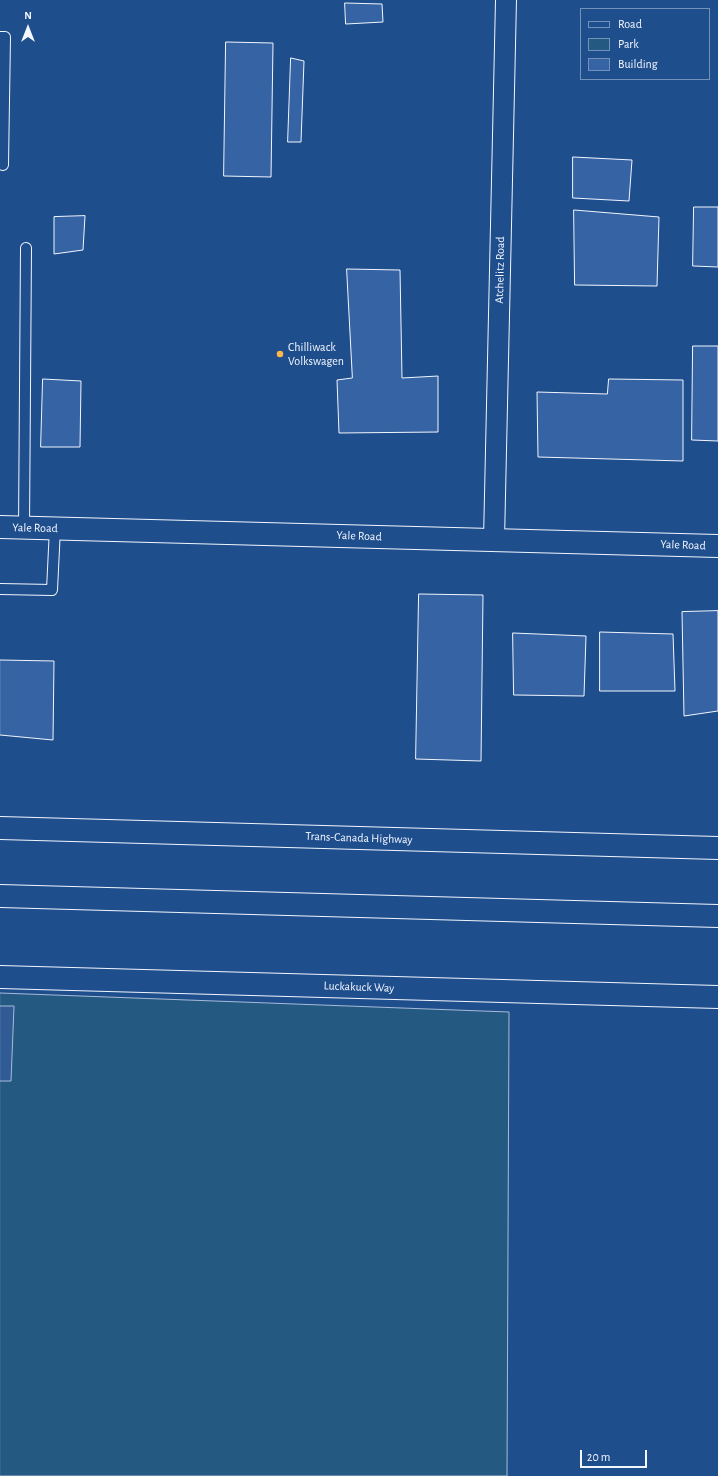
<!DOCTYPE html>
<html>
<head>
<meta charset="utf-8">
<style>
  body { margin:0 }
  #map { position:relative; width:718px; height:1476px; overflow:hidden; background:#1f4e8c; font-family:"Alegreya Sans",sans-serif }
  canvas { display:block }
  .legend { position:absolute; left:580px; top:8px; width:130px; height:72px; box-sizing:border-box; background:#1f4e8c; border:1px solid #7391ba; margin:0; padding:5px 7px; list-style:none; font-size:12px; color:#f2f6ff }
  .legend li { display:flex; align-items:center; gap:8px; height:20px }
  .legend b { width:20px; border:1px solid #7391ba }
  .north { position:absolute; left:8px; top:8px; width:40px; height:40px; -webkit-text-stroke:3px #1f4e8c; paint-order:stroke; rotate:0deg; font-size:11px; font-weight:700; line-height:16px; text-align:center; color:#f2f6ff }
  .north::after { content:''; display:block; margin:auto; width:14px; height:18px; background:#f2f6ff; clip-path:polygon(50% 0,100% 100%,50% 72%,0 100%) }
  .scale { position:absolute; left:580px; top:1450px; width:67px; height:18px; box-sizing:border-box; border:2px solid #f2f6ff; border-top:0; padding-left:5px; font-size:12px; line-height:14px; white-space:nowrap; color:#f2f6ff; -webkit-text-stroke:3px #1f4e8c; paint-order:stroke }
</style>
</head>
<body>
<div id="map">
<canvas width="718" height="1476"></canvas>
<ul class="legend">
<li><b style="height:5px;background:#1f4e8c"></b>Road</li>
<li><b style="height:11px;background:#245a82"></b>Park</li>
<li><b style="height:11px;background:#3563a3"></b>Building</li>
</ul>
<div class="north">N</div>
<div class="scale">20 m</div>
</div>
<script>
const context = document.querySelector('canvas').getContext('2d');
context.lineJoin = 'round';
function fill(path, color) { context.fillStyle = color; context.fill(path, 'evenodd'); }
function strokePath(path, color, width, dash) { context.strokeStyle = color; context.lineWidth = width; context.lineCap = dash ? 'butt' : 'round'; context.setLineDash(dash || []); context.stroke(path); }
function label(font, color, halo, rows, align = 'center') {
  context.font = font + ' "Alegreya Sans",sans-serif'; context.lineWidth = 3; context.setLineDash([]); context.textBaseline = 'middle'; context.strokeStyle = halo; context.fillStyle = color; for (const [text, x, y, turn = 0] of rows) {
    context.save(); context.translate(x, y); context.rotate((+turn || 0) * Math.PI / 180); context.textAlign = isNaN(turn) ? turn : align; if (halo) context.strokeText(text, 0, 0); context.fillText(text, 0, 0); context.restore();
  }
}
const green = new Path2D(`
  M0 993 509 1012 507 1476H0Z`);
fill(green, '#245a82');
strokePath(green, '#a8bbd7', 1);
const parking = new Path2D(`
  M0 1006H14L11 1081H0Z`);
fill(parking, '#305b95');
strokePath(parking, '#a8bbd7', 1);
const building = new Path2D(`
  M345 3 382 4 383 22 346 24Z
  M226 42 273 43 271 177 224 176Z
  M291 58 304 61 301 142H288Z
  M573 157 632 160 629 201 573 198Z
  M694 207H718V267L693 266Z
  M574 210 659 217 657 286 575 285Z
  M85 216 83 250 54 254V217Z
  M347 269 400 270 402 378 438 376V432L339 433 337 380 352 378Z
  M693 346H718V441L692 440Z
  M43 379 81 381 80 447H41Z
  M609 379 683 380V461L538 457 537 392 607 394Z
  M419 594 483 595 481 761 416 759Z
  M718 611V711L684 716 682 612Z
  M600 632 673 634 675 691H600Z
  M513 633 586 636 584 696 514 695Z
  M0 660 54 661 53 740 0 735Z`);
fill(building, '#3563a3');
strokePath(building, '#f2f6ff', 1);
const lane = new Path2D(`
  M0 37H5L3 165 0 164
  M24 527 26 248
  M0 589 52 590 55 528`);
const street = new Path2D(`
  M494 540 506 0`);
const secondary = new Path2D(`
  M0 527 718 546
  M0 977 718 997`);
const highway = new Path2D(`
  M0 828 718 848
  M0 896 718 916`);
strokePath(lane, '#f2f6ff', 12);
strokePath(street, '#f2f6ff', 22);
strokePath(secondary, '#f2f6ff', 24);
strokePath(highway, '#f2f6ff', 24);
strokePath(lane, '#1f4e8c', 10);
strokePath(street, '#1f4e8c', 20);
strokePath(secondary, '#1f4e8c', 22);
strokePath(highway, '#1f4e8c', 22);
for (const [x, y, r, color] of [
  [280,354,4,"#ffb74d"]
]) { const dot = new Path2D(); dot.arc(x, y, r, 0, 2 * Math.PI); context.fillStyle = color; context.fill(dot); strokePath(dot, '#1f4e8c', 1.5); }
label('12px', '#f2f6ff', '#1f4e8c', [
  ["Atchelitz Road",500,270,-89],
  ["Yale Road",35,528,1],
  ["Yale Road",359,536,2],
  ["Yale Road",683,545,2],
  ["Trans-Canada Highway",359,838,2],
  ["Luckakuck Way",359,987,2]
]);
label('12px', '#f2f6ff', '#1f4e8c', [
  ["Chilliwack",288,347],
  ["Volkswagen",288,361]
], 'left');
</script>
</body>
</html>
